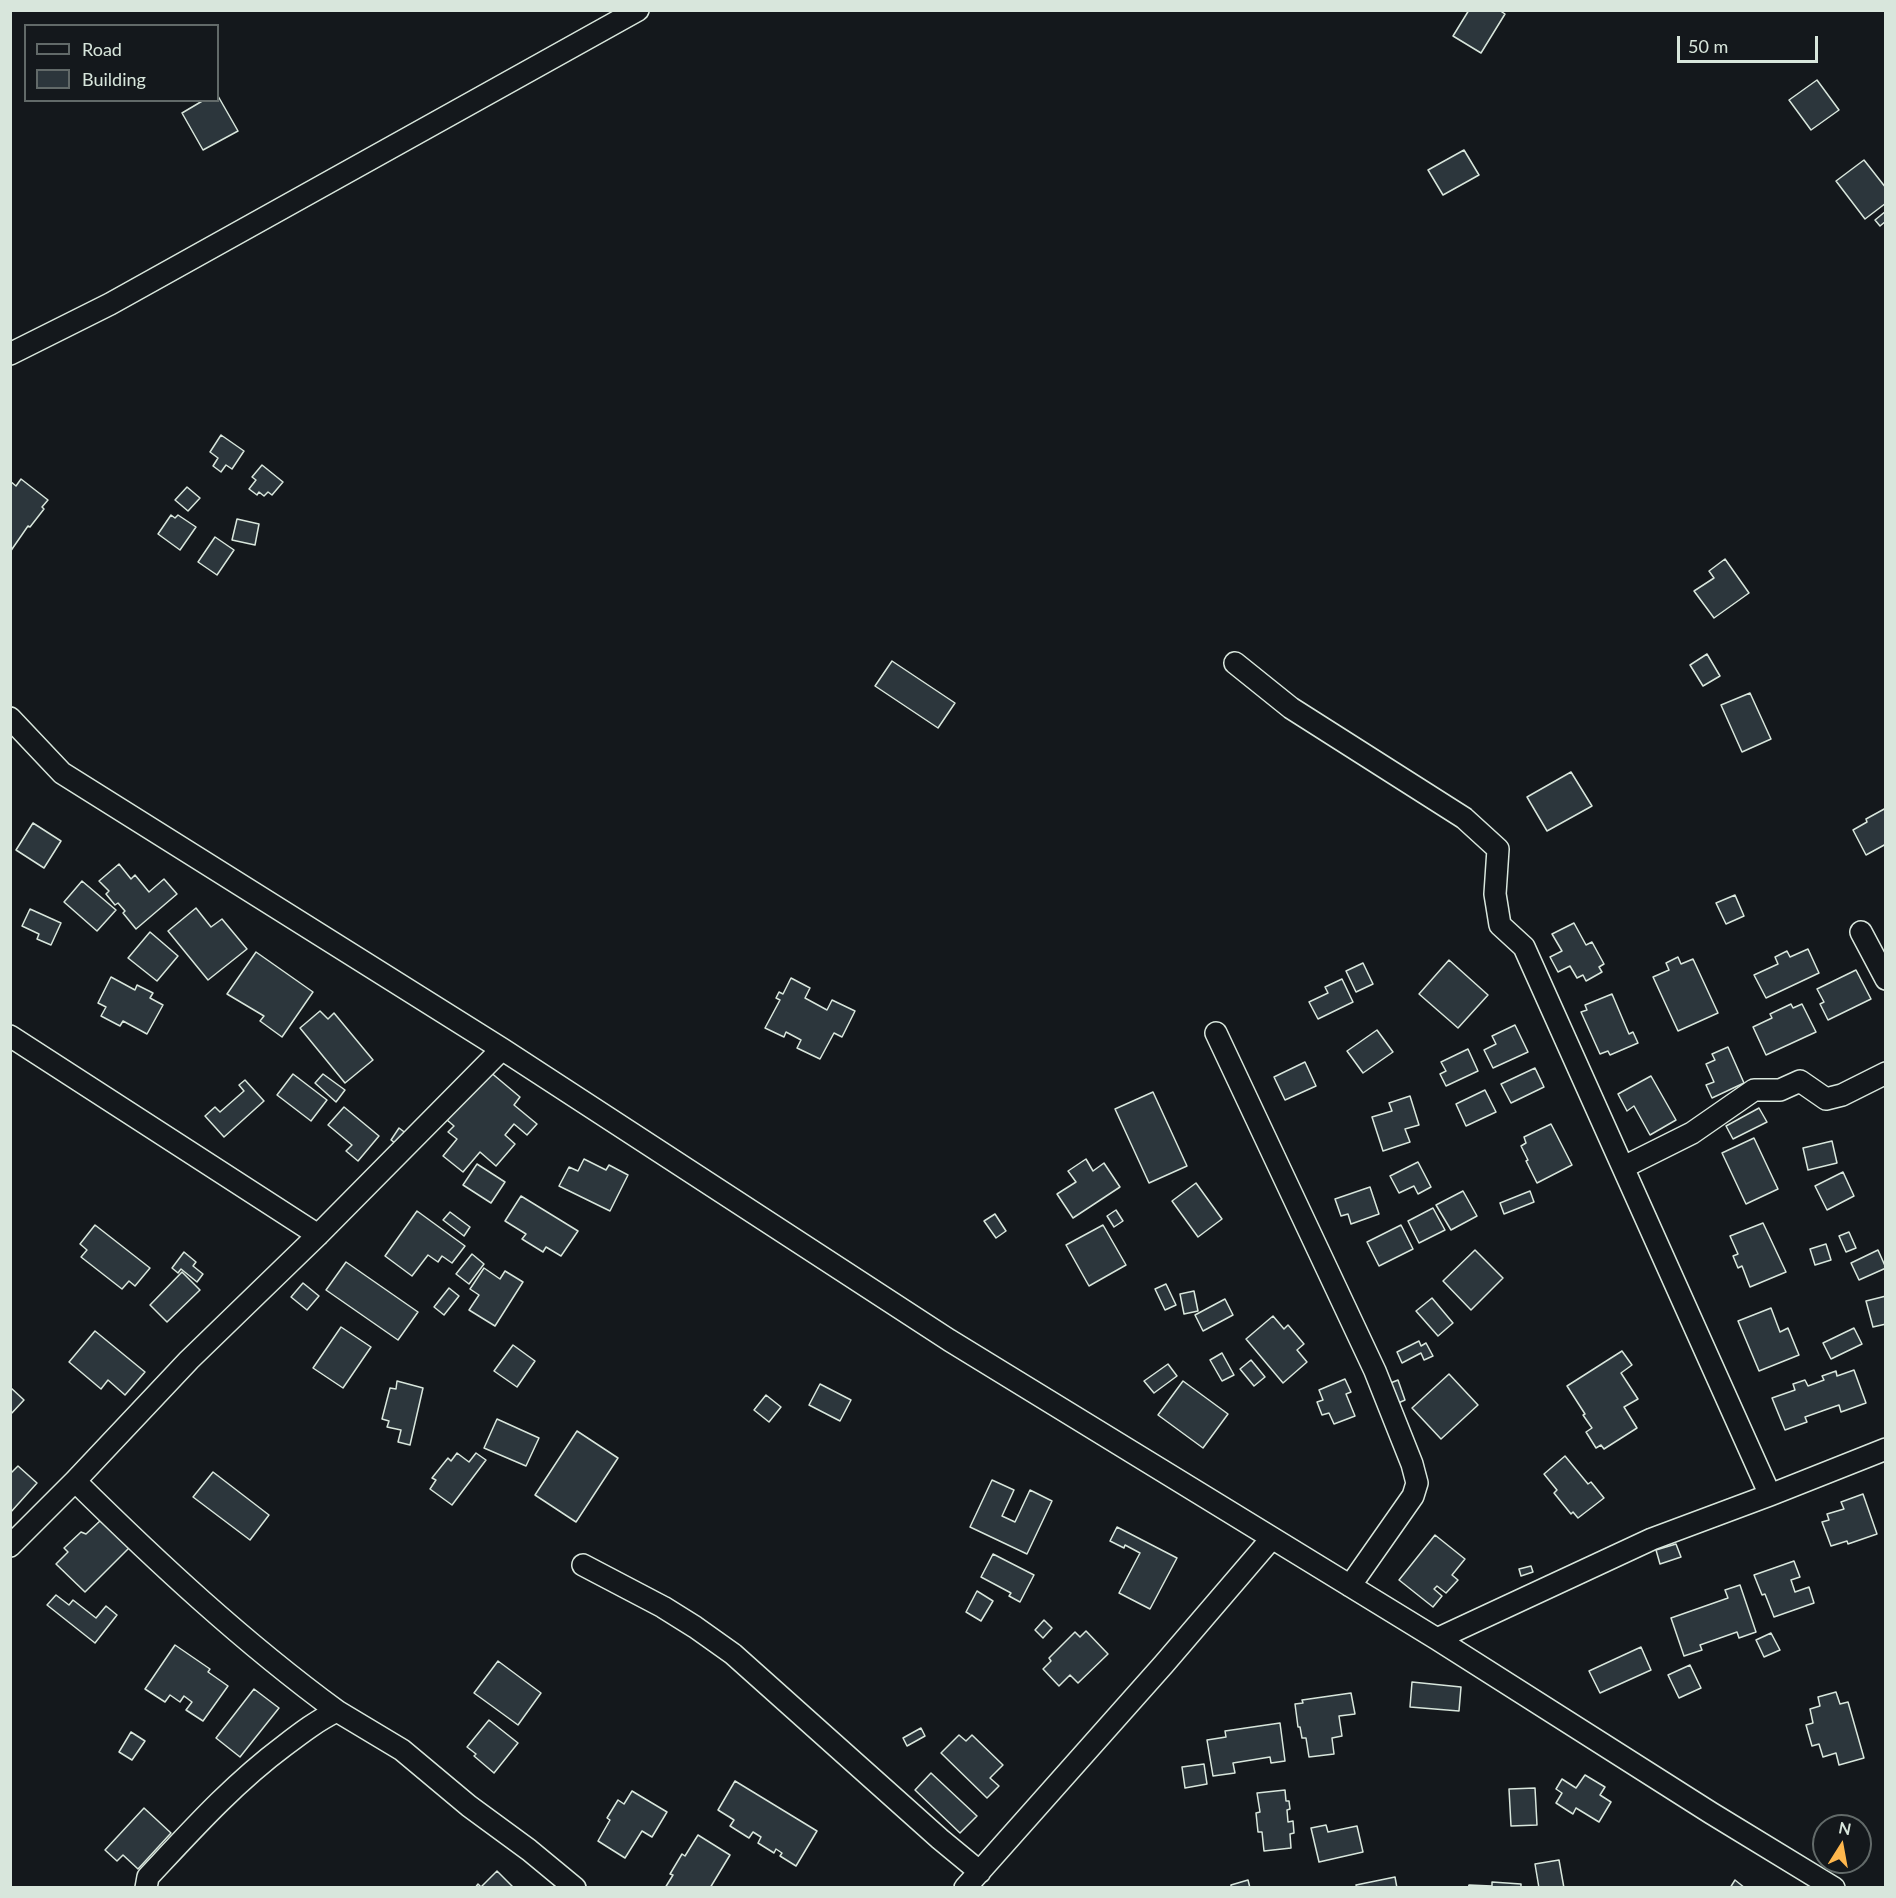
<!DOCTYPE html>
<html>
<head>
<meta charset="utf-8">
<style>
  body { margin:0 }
  #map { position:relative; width:1896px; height:1898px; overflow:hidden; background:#14181c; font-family:Lato,sans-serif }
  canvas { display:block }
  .frame { position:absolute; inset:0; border:12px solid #d8e6dc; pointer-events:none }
  .legend { position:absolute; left:24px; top:24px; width:195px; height:78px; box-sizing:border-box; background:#14181c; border:2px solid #626a69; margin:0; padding:8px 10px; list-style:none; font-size:18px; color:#d8e6dc }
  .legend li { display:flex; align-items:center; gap:12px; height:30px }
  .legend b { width:30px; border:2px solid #626a69 }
  .north { position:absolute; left:1812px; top:1814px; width:60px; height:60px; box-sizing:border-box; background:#14181c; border:2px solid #626a69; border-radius:50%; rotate:11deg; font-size:16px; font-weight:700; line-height:24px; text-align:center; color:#d8e6dc }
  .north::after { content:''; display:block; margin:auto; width:21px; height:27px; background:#ffb74d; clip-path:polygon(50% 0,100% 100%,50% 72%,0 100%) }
  .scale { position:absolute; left:1677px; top:36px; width:141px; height:27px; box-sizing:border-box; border:3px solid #d8e6dc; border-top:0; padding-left:8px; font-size:18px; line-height:21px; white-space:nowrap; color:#d8e6dc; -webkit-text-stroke:4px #14181c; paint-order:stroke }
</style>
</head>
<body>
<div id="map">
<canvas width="1896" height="1898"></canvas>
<div class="frame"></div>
<ul class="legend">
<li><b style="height:8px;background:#14181c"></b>Road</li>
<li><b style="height:16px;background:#2c363c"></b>Building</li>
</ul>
<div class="north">N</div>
<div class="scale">50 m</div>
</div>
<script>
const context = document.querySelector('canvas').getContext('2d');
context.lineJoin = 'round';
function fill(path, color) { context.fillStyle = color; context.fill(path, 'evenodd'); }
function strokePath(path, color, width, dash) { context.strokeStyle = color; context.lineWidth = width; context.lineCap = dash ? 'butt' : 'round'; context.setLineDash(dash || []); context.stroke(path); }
const building = new Path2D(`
  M1469 10H1499L1505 14 1481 53 1453 36Z
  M1817 80 1839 110 1811 130 1789 100Z
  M218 96 238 131 203 150 182 113 204 100H218Z
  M1464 150 1479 175 1443 195 1428 170Z
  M1864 160 1886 188V203L1865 219 1836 181Z
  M1886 211V221L1880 226 1875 220Z
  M221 435 244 451 232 469 226 465 221 472 213 466 218 458 210 452Z
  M262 465 283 482 272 495 268 492 264 496 259 492 257 495 249 489 256 480 252 477Z
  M21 479 48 500 42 507 44 509 30 527 28 526 10 552V481L16 486Z
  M187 487 200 498 188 511 175 500Z
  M171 515 175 518 178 515 196 527 180 550 158 534Z
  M237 519 259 524 255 545 232 540Z
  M215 537 234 550 217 575 198 562Z
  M1725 559 1749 593 1714 618 1694 591 1714 578 1709 571Z
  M1707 654 1720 676 1703 686 1690 665Z
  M892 661 955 703 938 728 875 686Z
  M1750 693 1771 739 1742 752 1721 705Z
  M1571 772 1592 806 1547 831 1527 797Z
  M1886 808V844L1866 855 1853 830 1867 822 1866 819Z
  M33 823 61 841 44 868 16 850Z
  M119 864 131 879 135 875 149 892 164 879 177 894 136 929 123 913 125 911 118 903 115 905 106 894 109 891 99 881Z
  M82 881 116 910 97 931 64 902Z
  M1735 895 1744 916 1726 924 1716 903Z
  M196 908 211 927 222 919 247 949 208 980 168 931Z
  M30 909 61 923 51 945 37 939 39 934 22 926Z
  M1574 923 1586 945 1592 942 1604 964 1599 967 1602 972 1586 981 1583 975 1577 978 1570 966 1558 972 1550 957 1562 951 1552 934Z
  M150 932 178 956 157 981 128 958Z
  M1808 949 1819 973 1766 998 1754 975 1778 964 1775 957 1787 951 1790 957Z
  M256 952 313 992 282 1037 260 1021 264 1016 227 994Z
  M1678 957 1681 964 1693 959 1718 1013 1678 1031 1653 977 1669 970 1666 963Z
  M1449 960 1488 995 1458 1028 1419 994Z
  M1363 963 1373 984 1356 992 1346 971Z
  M1856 970 1871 999 1828 1020 1820 1004 1824 1002 1817 989Z
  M111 977 135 990 137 985 153 993 150 998 163 1005 147 1034 123 1021 120 1026 101 1016 106 1007 98 1003Z
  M791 978 810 988 805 998 827 1010 832 1000 855 1011 842 1037 834 1033 820 1059 797 1048 801 1040 786 1032 784 1037 765 1028 780 1000 776 998 779 992 783 994Z
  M1342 979 1353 1002 1318 1019 1309 1002 1328 993 1325 987Z
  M1612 994 1629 1034 1633 1032 1638 1043 1610 1055 1608 1051 1600 1054 1581 1012 1587 1010 1585 1005Z
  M1791 1004 1793 1008 1802 1004 1816 1032 1766 1055 1753 1027 1772 1018 1770 1014Z
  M320 1011 328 1019 334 1013 373 1060 345 1083 300 1028Z
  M1515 1025 1528 1052 1493 1068 1484 1050 1496 1044 1492 1036Z
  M1377 1030 1393 1052 1363 1073 1347 1051Z
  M1728 1047 1744 1083 1712 1098 1706 1085 1714 1082 1706 1064 1715 1060 1712 1054Z
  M1468 1049 1478 1071 1446 1086 1440 1074 1446 1071 1441 1062Z
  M1305 1062 1316 1086 1285 1100 1274 1077Z
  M1535 1068 1544 1087 1511 1103 1501 1084Z
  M489 1071 520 1097 514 1105 537 1124 527 1135 514 1124 505 1135 515 1144 496 1166 480 1152 463 1172 443 1156 457 1139 448 1132 454 1126 447 1120Z
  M293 1074 327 1100 311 1121 277 1095Z
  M323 1074 345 1090 336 1102 315 1083Z
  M1651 1076 1676 1120 1650 1135 1634 1106 1627 1111 1618 1094Z
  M245 1080 264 1101 224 1137 205 1116 215 1107 220 1112 244 1091 239 1085Z
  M1485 1090 1496 1112 1466 1126 1456 1104Z
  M1153 1092 1187 1166 1149 1183 1115 1109Z
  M1410 1096 1419 1125 1405 1129 1410 1142 1383 1151 1372 1117 1392 1111 1389 1103Z
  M344 1107 379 1136 358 1161 346 1151 352 1145 328 1125Z
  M1759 1108 1767 1122 1733 1139 1726 1126Z
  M1551 1124 1572 1165 1537 1183 1526 1161 1528 1160 1521 1146 1526 1143 1524 1137Z
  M399 1128 411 1137 402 1148 391 1140Z
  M1754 1138 1778 1189 1746 1204 1722 1153Z
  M1832 1141 1837 1163 1808 1170 1803 1148Z
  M584 1159 606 1170 609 1165 628 1175 610 1211 559 1186 569 1167 578 1171Z
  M1086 1159 1093 1171 1104 1163 1120 1187 1073 1218 1057 1194 1076 1182 1068 1171Z
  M1418 1162 1431 1187 1418 1194 1414 1186 1399 1193 1390 1176Z
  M477 1164 505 1182 491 1203 463 1185Z
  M1843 1172 1854 1196 1827 1210 1815 1186Z
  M1196 1183 1222 1219 1198 1237 1172 1201Z
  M1370 1187 1379 1214 1351 1224 1348 1214 1341 1216 1335 1199Z
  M1463 1191 1477 1216 1451 1230 1436 1205Z
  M1530 1191 1534 1202 1504 1214 1500 1203Z
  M521 1196 578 1231 561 1256 546 1247 543 1252 522 1239 526 1234 505 1221Z
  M1433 1208 1445 1230 1419 1243 1408 1221Z
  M1116 1210 1123 1221 1114 1227 1107 1216Z
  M417 1211 465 1246 452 1263 442 1256 438 1262 428 1255 412 1276 385 1256Z
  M450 1212 470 1227 464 1236 443 1220Z
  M995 1214 1006 1231 996 1238 984 1221Z
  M1763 1223 1786 1272 1750 1287 1742 1266 1738 1268 1733 1256 1738 1254 1730 1236Z
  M95 1225 150 1268 135 1286 129 1281 122 1289 81 1257 87 1250 80 1244Z
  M1103 1225 1126 1265 1089 1286 1066 1245Z
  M1401 1225 1413 1249 1379 1266 1367 1242Z
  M1849 1232 1856 1248 1846 1252 1839 1236Z
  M1826 1244 1831 1260 1815 1265 1810 1249Z
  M1475 1250 1503 1278 1471 1310 1443 1281Z
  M1878 1250 1886 1268 1859 1280 1851 1263Z
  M184 1252 196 1262 193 1266 203 1274 197 1282 181 1269 178 1273 172 1268Z
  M472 1254 484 1264 469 1284 456 1274Z
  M346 1262 418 1312 398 1340 326 1290Z
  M484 1268 500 1279 505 1271 523 1282 495 1326 469 1310 479 1295 470 1289Z
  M182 1272 200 1290 167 1322 150 1305Z
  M303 1283 319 1296 307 1310 291 1297Z
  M1166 1284 1176 1305 1165 1310 1155 1289Z
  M449 1288 459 1296 444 1315 434 1307Z
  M1194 1291 1198 1311 1184 1314 1180 1294Z
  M1886 1296V1324L1873 1327 1866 1301Z
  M1432 1298 1453 1323 1438 1336 1416 1311Z
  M1225 1299 1233 1315 1203 1331 1195 1315Z
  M1771 1308 1780 1332 1788 1328 1799 1355 1759 1371 1738 1321Z
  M1273 1316 1284 1329 1288 1325 1304 1344 1297 1350 1307 1362 1283 1383 1246 1339Z
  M341 1327 371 1347 343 1388 313 1368Z
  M1854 1328 1862 1344 1831 1359 1823 1343Z
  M95 1331 145 1372 125 1395 108 1380 101 1389 69 1362Z
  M1419 1341 1421 1346 1426 1343 1433 1356 1424 1360 1421 1353 1402 1363 1397 1352Z
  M513 1345 535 1361 517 1387 494 1371Z
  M1622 1351 1632 1365 1621 1373 1638 1399 1624 1407 1637 1428 1604 1449 1601 1445 1596 1448 1586 1432 1592 1428 1583 1415 1585 1414 1567 1386Z
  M1222 1353 1234 1375 1222 1381 1210 1360Z
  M1251 1360 1265 1377 1254 1386 1240 1369Z
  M1168 1364 1177 1376 1154 1393 1144 1381Z
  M1854 1370 1866 1403 1841 1412 1839 1405 1805 1417 1807 1422 1785 1430 1772 1398 1795 1390 1793 1384 1805 1380 1808 1386 1824 1380 1822 1376 1836 1371 1837 1376Z
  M1449 1374 1478 1405 1441 1439 1412 1408Z
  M1345 1379 1351 1392 1346 1394 1355 1416 1334 1424 1329 1413 1322 1415 1317 1402 1323 1400 1319 1390Z
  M1398 1380 1405 1400 1396 1404 1388 1384Z
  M397 1381 423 1388 410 1445 398 1442 401 1430 387 1427 389 1421 382 1419 390 1388 396 1389Z
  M1183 1381 1228 1414 1203 1448 1158 1415Z
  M820 1384 851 1400 840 1421 809 1405Z
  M10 1387 24 1400 10 1415Z
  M766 1395 781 1407 769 1422 754 1410Z
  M497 1419 539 1438 526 1466 484 1448Z
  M577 1431 618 1458 576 1522 535 1495Z
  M457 1453 469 1462 476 1453 486 1460 452 1505 430 1489 436 1480 432 1478 448 1458 451 1461Z
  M1565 1456 1588 1484 1591 1482 1604 1498 1578 1518 1573 1512 1571 1514 1554 1493 1557 1490 1544 1474Z
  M18 1466 37 1483 10 1513V1474Z
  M213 1472 269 1515 250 1540 193 1497Z
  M992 1480 1014 1490 1002 1516 1015 1522 1030 1490 1052 1501 1027 1554 970 1527Z
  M1863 1494 1877 1534 1848 1544 1847 1541 1831 1546 1822 1522 1829 1520 1827 1514 1844 1509 1841 1502Z
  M101 1520 129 1548 85 1592 56 1564 68 1552 64 1548 81 1532 86 1534Z
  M1117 1527 1177 1558 1150 1609 1119 1593 1140 1553 1125 1545 1124 1548 1110 1541Z
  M1435 1535 1465 1559 1452 1575 1458 1580 1446 1593 1437 1586 1434 1589 1442 1596 1433 1607 1399 1580Z
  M1676 1544 1681 1557 1660 1564 1656 1550Z
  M993 1554 1034 1575 1020 1602 1009 1596 1011 1593 981 1577Z
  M1794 1561 1800 1577 1791 1580 1795 1592 1809 1587 1814 1603 1774 1617 1765 1594 1762 1595 1754 1575Z
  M1531 1566 1533 1572 1521 1576 1519 1569Z
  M1740 1585 1756 1632 1739 1638 1737 1632 1700 1645 1702 1650 1684 1656 1671 1618 1728 1598 1725 1590Z
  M977 1591 993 1601 981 1621 966 1612Z
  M56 1595 69 1605 73 1600 96 1618 106 1606 117 1615 95 1643 47 1605Z
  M1044 1620 1052 1628 1043 1638 1035 1630Z
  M1086 1631 1108 1654 1078 1683 1070 1675 1059 1686 1043 1669 1051 1661 1049 1658 1075 1632 1080 1637Z
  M1771 1633 1780 1650 1764 1657 1756 1640Z
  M175 1645 210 1669 208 1672 228 1686 203 1721 186 1710 192 1702 184 1696 180 1702 170 1695 165 1702 145 1689Z
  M1641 1647 1651 1670 1600 1693 1589 1671Z
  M498 1661 541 1693 518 1725 474 1693Z
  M1690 1665 1701 1688 1679 1698 1668 1675Z
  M1412 1682 1461 1687 1459 1711 1410 1707Z
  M254 1689 279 1708 240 1757 216 1738Z
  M1836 1692 1840 1704 1848 1702 1864 1758 1839 1765 1836 1753 1823 1757 1819 1744 1812 1746 1806 1725 1813 1723 1810 1709 1820 1706 1818 1697Z
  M1351 1693 1355 1714 1339 1716 1342 1736 1332 1738 1334 1754 1309 1757 1306 1738H1302L1300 1727H1298L1295 1704 1303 1703 1302 1700Z
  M489 1720 518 1743 494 1773 474 1756 476 1754 467 1747Z
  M1280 1723 1285 1761 1271 1763 1270 1757 1233 1763 1235 1773 1213 1776 1207 1740 1226 1737 1225 1731Z
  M921 1728 925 1736 907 1746 903 1738Z
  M131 1732 145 1741 132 1760 119 1752Z
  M959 1735 966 1741 972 1735 1003 1765 990 1778 999 1786 987 1798 941 1753Z
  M1204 1764 1207 1784 1185 1788 1182 1767Z
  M931 1773 977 1816 960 1833 915 1790Z
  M1585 1775 1605 1787 1600 1795 1611 1802 1599 1822 1576 1808 1573 1814 1556 1803 1562 1793 1556 1789 1562 1779 1576 1788Z
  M735 1781 817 1831 796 1866 780 1856 782 1853 776 1849 774 1853 758 1843 761 1837 753 1832 749 1838 730 1826 734 1820 718 1810Z
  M1535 1788 1537 1825 1511 1826 1509 1789Z
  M1285 1790 1286 1801H1289L1290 1809 1287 1810 1288 1822 1293 1821 1294 1833 1290 1834 1291 1848 1264 1851 1262 1832H1258L1256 1813 1260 1812 1257 1793Z
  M632 1791 667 1812 652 1837 642 1831 625 1858 598 1841 610 1820 607 1818 618 1800 624 1804Z
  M144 1808 171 1833 138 1869 123 1855 117 1861 105 1850Z
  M1326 1825 1328 1832 1357 1826 1363 1852 1319 1862 1311 1828Z
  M698 1835 730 1855 710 1888H665L673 1875 670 1874 682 1854 685 1856Z
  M1559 1860 1564 1888H1539L1535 1864Z
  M497 1871 514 1888H475L478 1884 481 1887Z
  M1395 1877 1397 1888H1357L1356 1885Z
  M1248 1880 1250 1888H1231V1885Z
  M1735 1880 1745 1888H1730Z
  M1492 1882 1521 1884V1888H1468L1469 1885 1492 1886Z`);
fill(building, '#2c363c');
strokePath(building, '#d8e6dc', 1.5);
const minor = new Path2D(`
  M10 354 110 304 638 10
  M1235 663 1291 708 1464 818 1498 849 1495 894 1500 925 1524 947 1770 1495
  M10 718 62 773 502 1049 949 1340 1437 1639 1711 1813 1834 1888
  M1861 932 1886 979
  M1216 1033 1375 1371 1412 1464 1417 1483 1413 1496 1350 1586
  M10 1036 318 1235
  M1624 1167 1692 1133 1754 1090H1780L1800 1081 1826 1099 1842 1095 1886 1073
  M75 1481C158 1563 243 1642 337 1711 318 1720 301 1733 284 1746 233 1784 191 1831 148 1877L146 1888
  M10 1546 75 1481 189 1360 318 1235 502 1049
  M583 1565 663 1607 695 1627 733 1654 940 1839 980 1872
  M1437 1639 1652 1539 1770 1495 1886 1449
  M337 1711 402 1750 469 1806 529 1850 575 1888
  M965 1888 1164 1664 1272 1538`);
strokePath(minor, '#d8e6dc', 24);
strokePath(minor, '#14181c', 21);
</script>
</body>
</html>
